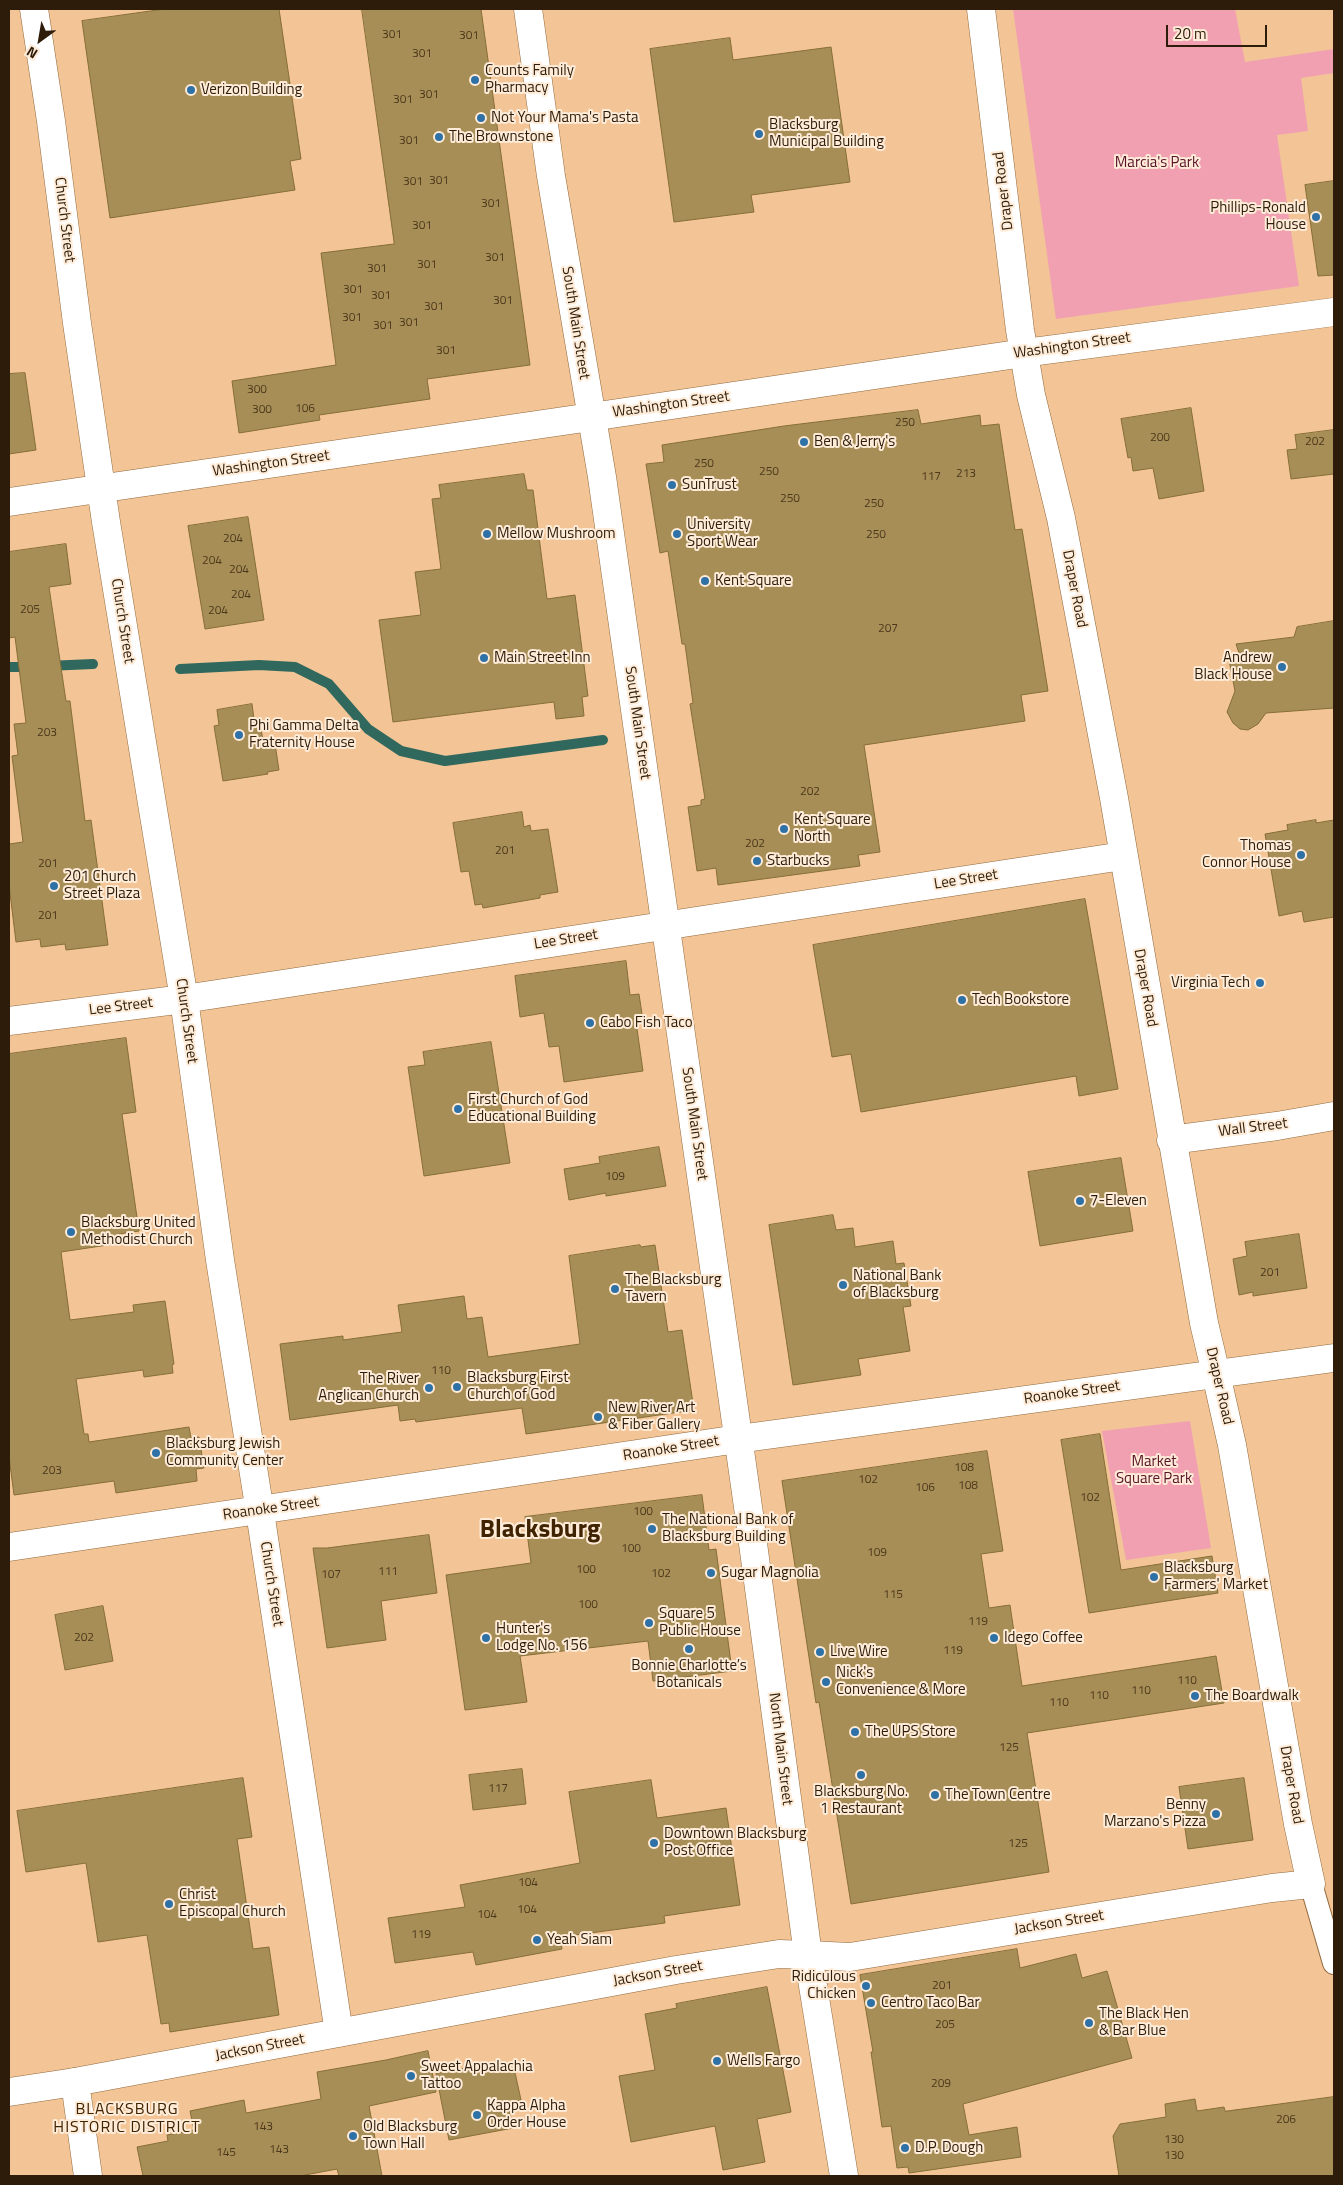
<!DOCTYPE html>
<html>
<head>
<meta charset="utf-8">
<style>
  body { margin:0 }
  #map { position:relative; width:1343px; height:2185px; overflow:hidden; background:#f2c496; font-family:"Titillium Web",sans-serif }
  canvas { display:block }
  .frame { position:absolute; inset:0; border:10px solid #2d1c09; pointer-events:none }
  .north { position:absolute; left:15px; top:15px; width:50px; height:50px; -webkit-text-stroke:4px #feebd8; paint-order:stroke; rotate:212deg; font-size:14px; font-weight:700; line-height:20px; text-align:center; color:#2d1c09 }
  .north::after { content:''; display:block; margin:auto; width:18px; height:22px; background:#2d1c09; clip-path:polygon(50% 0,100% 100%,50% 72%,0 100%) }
  .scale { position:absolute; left:1166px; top:25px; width:101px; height:22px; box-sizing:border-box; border:2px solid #2d1c09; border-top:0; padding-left:6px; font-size:15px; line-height:18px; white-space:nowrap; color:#2d1c09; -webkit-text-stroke:4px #feebd8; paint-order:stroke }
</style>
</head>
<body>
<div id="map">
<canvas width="1343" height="2185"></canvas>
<div class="frame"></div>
<div class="north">N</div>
<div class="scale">20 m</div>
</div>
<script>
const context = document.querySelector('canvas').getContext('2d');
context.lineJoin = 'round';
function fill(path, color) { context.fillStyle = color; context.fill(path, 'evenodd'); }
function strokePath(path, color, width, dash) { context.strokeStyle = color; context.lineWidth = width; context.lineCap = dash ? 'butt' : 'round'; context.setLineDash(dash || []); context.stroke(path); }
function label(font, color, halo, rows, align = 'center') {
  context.font = font + ' "Titillium Web",sans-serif'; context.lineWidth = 4; context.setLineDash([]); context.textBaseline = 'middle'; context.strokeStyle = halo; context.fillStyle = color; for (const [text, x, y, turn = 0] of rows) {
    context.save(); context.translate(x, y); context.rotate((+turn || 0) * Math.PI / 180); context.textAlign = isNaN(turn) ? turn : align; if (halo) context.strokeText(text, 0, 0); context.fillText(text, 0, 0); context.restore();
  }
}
fill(new Path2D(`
  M1013 9H1235L1245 62 1334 49V73L1301 78 1308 131 1277 135 1299 286 1056 319Z
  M1190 1421 1211 1548 1126 1560 1102 1431Z`), '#f1a0b1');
strokePath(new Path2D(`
  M47 666 93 664
  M9 667H33
  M180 669 259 665 295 667 329 684 368 729 401 751 445 761 603 740`), '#30685d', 10);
const building = new Path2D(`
  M165 9H279L301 159 290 161 295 190 110 218 82 21Z
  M362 9H481L530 365 427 379 430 399 319 415 320 420 239 433 232 381 336 365 321 253 394 244Z
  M730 38 733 60 831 47 850 182 751 195 754 212 674 222 650 49Z
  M1334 181V275L1318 276 1305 185Z
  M25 373 36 450 9 454V374Z
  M1191 408 1204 491 1159 499 1153 468 1133 471 1131 457 1128 458 1121 419Z
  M918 410 921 424 980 415 981 426 999 424 1015 530 1022 529 1048 691 1021 695 1025 721 864 745 880 852 858 855 860 866 718 885 716 868 697 871 688 807 701 805V800L705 799 690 704 693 703 685 644H682L668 551 660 553 646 464 664 462 662 445 784 426Z
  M1334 430V474L1291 479 1287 450 1297 449 1295 435Z
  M524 474 527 490H533L547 599 575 595 588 696 582 697 584 716 556 719 554 702 393 722 379 620 421 615 415 572 441 569 432 499 441 498 439 485Z
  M248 517 264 620 205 629 188 526Z
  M66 544 71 584 49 587 66 701H70L85 821 91 820 108 945 66 950 65 944 41 947 40 939 16 942 9 885V844L23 842 12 756 18 755 14 724 26 723 15 637 9 638V552Z
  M1334 621V708L1266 713 1258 724 1248 730 1240 729 1233 723 1227 712 1235 691 1228 655 1239 653 1236 644 1294 637 1297 627Z
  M252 704 254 719 259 718 264 746 275 744 279 770 267 772 268 774 223 781 214 726 219 725 217 710Z
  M522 812 524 827 530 825 531 831 548 829 558 892 540 895V898L483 908 482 904 475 905 469 871 461 872 453 823Z
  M1316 820V823L1334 820V917L1304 922 1302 911 1279 916 1265 834 1288 830 1287 825Z
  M1085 899 1118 1089 1079 1096 1076 1076 861 1112 851 1054 832 1057 813 945Z
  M626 961 630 995 639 994 643 1021 636 1022 643 1071 564 1082 559 1046 549 1047 544 1013 520 1017 515 976Z
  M126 1038 136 1112 122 1114 139 1231 119 1234 121 1243 61 1252 70 1320 134 1312 133 1305 165 1301 174 1364 172 1365 173 1373 144 1377 143 1370 76 1379 84 1434H88L89 1442 189 1427 191 1438 199 1437 204 1468 196 1469 197 1481 116 1493 114 1481 14 1495 9 1457V1054Z
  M491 1042 510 1163 424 1176 408 1067 425 1065 423 1052Z
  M659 1147 666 1186 606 1196V1193L569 1200 564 1169 600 1163 599 1157Z
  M1121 1158 1133 1231 1040 1246 1028 1172Z
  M833 1215 836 1230 853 1228 855 1247 893 1241 896 1264 904 1263 911 1306 903 1307 910 1351 858 1359 861 1375 793 1385 769 1225Z
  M1299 1234 1307 1288 1253 1296V1292L1239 1295 1233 1259 1247 1256 1245 1242Z
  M640 1245 641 1247 655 1245 668 1332 682 1330 694 1410 526 1434 522 1408 416 1422 415 1419 400 1421 398 1405 290 1420 280 1344 343 1336V1340L402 1332 398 1305 464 1296 467 1319 482 1317 488 1357 580 1344 569 1256Z
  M1100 1434 1121 1570 1212 1556 1218 1593 1089 1613 1061 1440Z
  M987 1451 1003 1551 981 1554 989 1608 1010 1605 1022 1686 1216 1656 1224 1703 1027 1733 1049 1872 851 1904 819 1702 816 1703 782 1481Z
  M702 1495 709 1550 716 1549 732 1671 653 1681 648 1641 520 1656 527 1702 465 1710 446 1575 531 1563 525 1517Z
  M429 1535 437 1593 381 1601 386 1640 327 1648 313 1548H327Z
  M103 1606 113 1661 65 1670 55 1615Z
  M522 1769 526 1804 473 1810 469 1775Z
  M243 1778 252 1837 237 1839 253 1949 269 1947 279 2015 170 2032 169 2023 161 2024 147 1935 98 1942 86 1863 26 1872 17 1811Z
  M1244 1778 1253 1840 1188 1849 1179 1787Z
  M651 1780 657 1818 726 1808 740 1905 664 1916 665 1923 560 1937 562 1949 476 1965 473 1952 395 1963 388 1918 465 1907 460 1885 580 1863 569 1792Z
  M1017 1949 1020 1968 1076 1954 1082 1978 1107 1971 1132 2058 963 2104 969 2135 1017 2127 1021 2157 909 2173 908 2167 897 2168 891 2126 882 2127 871 2052H873L860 1975Z
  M767 1987 791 2112 757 2119 765 2162 723 2170 715 2126 631 2142 619 2076 655 2070 645 2014 677 2008 676 2004Z
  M428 2051 436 2092 369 2106 382 2176H339L337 2169 300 2176H143L137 2147 168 2141 167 2135 194 2130 190 2111 244 2100 246 2113 321 2099 317 2072 386 2060Z
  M477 2066 478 2072 502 2068V2071L514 2068 521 2100 508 2103 513 2128 449 2140 436 2074Z
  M1334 2097V2176H1119L1113 2136 1120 2124 1166 2117 1165 2104 1195 2099 1197 2111 1224 2107 1225 2111Z`);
fill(building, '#a78e56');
strokePath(building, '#866e36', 1);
const pedestrian = new Path2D(`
  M1311 1884 1334 1963`);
const minor = new Path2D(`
  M34 9 51 121 77 323 106 522 184 999 220 1260 260 1512
  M9 502 591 417
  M9 1021 184 999 1123 856
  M1171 1140 1277 1126 1334 1116
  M808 1955 850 1957 1272 1888 1311 1884 1298 1824 1232 1445 1216 1374 1334 1358
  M9 2092 75 2082`);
const tertiary = new Path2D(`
  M738 1439 1216 1374 1204 1323 1114 798 1061 518 1031 395 1020 330 981 9
  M260 1512 339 2033
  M88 2176 75 2082 676 1970 779 1954 808 1955`);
const secondary = new Path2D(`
  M591 417 1024 353 1334 312
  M9 1547 738 1439`);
const primary = new Path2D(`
  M528 9 551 176 602 477 750 1521 808 1955 844 2176`);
strokePath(pedestrian, '#936a3e', 24);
strokePath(minor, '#936a3e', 29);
strokePath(tertiary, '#936a3e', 29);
strokePath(secondary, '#936a3e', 29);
strokePath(primary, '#936a3e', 29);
strokePath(pedestrian, '#fff', 22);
strokePath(minor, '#fff', 28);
strokePath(tertiary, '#fff', 28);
strokePath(secondary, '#fff', 28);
strokePath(primary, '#fff', 28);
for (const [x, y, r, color] of [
  [475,80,5,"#2e71a6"],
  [191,90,5,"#2e71a6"],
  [481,118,5,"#2e71a6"],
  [759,134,5,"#2e71a6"],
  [439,137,5,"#2e71a6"],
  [1316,217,5,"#2e71a6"],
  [804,442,5,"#2e71a6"],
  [672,485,5,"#2e71a6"],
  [487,534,5,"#2e71a6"],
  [677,534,5,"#2e71a6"],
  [705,581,5,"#2e71a6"],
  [484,658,5,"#2e71a6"],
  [1282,667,5,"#2e71a6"],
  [239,735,5,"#2e71a6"],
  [784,829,5,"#2e71a6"],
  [1301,855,5,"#2e71a6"],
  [757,861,5,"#2e71a6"],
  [54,886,5,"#2e71a6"],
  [1260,983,5,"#2e71a6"],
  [962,1000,5,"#2e71a6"],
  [590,1023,5,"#2e71a6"],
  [458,1109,5,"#2e71a6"],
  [1080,1201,5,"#2e71a6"],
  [71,1232,5,"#2e71a6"],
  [843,1285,5,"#2e71a6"],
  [615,1289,5,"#2e71a6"],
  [457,1387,5,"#2e71a6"],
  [429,1388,5,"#2e71a6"],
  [598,1417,5,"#2e71a6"],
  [156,1453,5,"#2e71a6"],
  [652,1529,5,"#2e71a6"],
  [711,1573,5,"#2e71a6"],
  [1154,1577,5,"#2e71a6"],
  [649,1623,5,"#2e71a6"],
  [486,1638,5,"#2e71a6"],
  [994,1638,5,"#2e71a6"],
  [689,1649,5,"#2e71a6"],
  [820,1652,5,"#2e71a6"],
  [826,1682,5,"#2e71a6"],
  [1195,1696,5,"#2e71a6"],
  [855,1732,5,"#2e71a6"],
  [861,1775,5,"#2e71a6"],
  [935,1795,5,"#2e71a6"],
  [1216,1814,5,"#2e71a6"],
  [654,1843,5,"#2e71a6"],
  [169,1904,5,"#2e71a6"],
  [537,1940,5,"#2e71a6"],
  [866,1986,5,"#2e71a6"],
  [871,2003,5,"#2e71a6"],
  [1089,2023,5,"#2e71a6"],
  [717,2061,5,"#2e71a6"],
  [411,2076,5,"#2e71a6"],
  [477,2115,5,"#2e71a6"],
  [353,2136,5,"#2e71a6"],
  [905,2148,5,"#2e71a6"]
]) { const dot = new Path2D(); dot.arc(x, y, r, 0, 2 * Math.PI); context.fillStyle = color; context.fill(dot); strokePath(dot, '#feebd8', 2); }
label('12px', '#4c381c', null, [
  ["301",392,35],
  ["301",469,36],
  ["301",422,54],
  ["301",429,95],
  ["301",403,100],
  ["301",409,141],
  ["301",439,181],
  ["301",413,182],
  ["301",491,204],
  ["301",422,226],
  ["301",495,258],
  ["301",427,265],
  ["301",377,269],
  ["301",353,290],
  ["301",381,296],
  ["301",503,301],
  ["301",434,307],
  ["301",352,318],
  ["301",409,323],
  ["301",383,326],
  ["301",446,351],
  ["300",257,390],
  ["106",305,409],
  ["300",262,410],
  ["250",905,423],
  ["200",1160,438],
  ["202",1315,442],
  ["250",704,464],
  ["250",769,472],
  ["213",966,474],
  ["117",931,477],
  ["250",790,499],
  ["250",874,504],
  ["250",876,535],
  ["204",233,539],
  ["204",212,561],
  ["204",239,570],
  ["204",241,595],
  ["205",30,610],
  ["204",218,611],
  ["207",888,629],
  ["203",47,733],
  ["202",810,792],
  ["202",755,844],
  ["201",505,851],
  ["201",48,864],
  ["201",48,916],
  ["109",615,1177],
  ["201",1270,1273],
  ["110",441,1371],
  ["108",964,1468],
  ["203",52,1471],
  ["102",868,1480],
  ["108",968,1486],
  ["106",925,1488],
  ["102",1090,1498],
  ["100",643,1512],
  ["100",631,1549],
  ["109",877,1553],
  ["100",586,1570],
  ["111",388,1572],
  ["102",661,1574],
  ["107",331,1575],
  ["115",893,1595],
  ["100",588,1605],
  ["119",978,1622],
  ["202",84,1638],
  ["119",953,1651],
  ["110",1187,1681],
  ["110",1141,1691],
  ["110",1099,1696],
  ["110",1059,1703],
  ["125",1009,1748],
  ["117",498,1789],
  ["125",1018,1844],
  ["104",528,1883],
  ["104",527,1910],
  ["104",487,1915],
  ["119",421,1935],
  ["201",942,1986],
  ["205",945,2025],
  ["209",941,2084],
  ["206",1286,2120],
  ["143",263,2127],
  ["130",1174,2140],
  ["143",279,2150],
  ["145",226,2153],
  ["130",1174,2156]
]);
label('15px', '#2d1c09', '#feebd8', [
  ["Counts Family",485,71],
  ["Pharmacy",485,88],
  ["Verizon Building",201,90],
  ["Not Your Mama's Pasta",491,118],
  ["Blacksburg",769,125],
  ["Municipal Building",769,142],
  ["The Brownstone",449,137],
  ["Phillips-Ronald",1306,208,"right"],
  ["House",1306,225,"right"],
  ["Ben & Jerry's",814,442],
  ["SunTrust",682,485],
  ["University",687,525],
  ["Sport Wear",687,542],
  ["Mellow Mushroom",497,534],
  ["Kent Square",715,581],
  ["Main Street Inn",494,658],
  ["Andrew",1272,658,"right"],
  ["Black House",1272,675,"right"],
  ["Phi Gamma Delta",249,726],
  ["Fraternity House",249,743],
  ["Kent Square",794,820],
  ["North",794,837],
  ["Thomas",1291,846,"right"],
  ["Connor House",1291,863,"right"],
  ["Starbucks",767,861],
  ["201 Church",64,877],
  ["Street Plaza",64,894],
  ["Virginia Tech",1250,983,"right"],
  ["Tech Bookstore",972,1000],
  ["Cabo Fish Taco",600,1023],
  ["First Church of God",468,1100],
  ["Educational Building",468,1117],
  ["7-Eleven",1090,1201],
  ["Blacksburg United",81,1223],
  ["Methodist Church",81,1240],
  ["National Bank",853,1276],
  ["of Blacksburg",853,1293],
  ["The Blacksburg",625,1280],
  ["Tavern",625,1297],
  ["Blacksburg First",467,1378],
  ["Church of God",467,1395],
  ["The River",419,1379,"right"],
  ["Anglican Church",419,1396,"right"],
  ["New River Art",608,1408],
  ["& Fiber Gallery",608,1425],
  ["Blacksburg Jewish",166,1444],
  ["Community Center",166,1461],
  ["The National Bank of",662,1520],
  ["Blacksburg Building",662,1537],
  ["Blacksburg",1164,1568],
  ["Farmers' Market",1164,1585],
  ["Sugar Magnolia",721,1573],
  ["Square 5",659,1614],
  ["Public House",659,1631],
  ["Hunter's",496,1629],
  ["Lodge No. 156",496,1646],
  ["Idego Coffee",1004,1638],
  ["Live Wire",830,1652],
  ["Bonnie Charlotte’s",689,1666,"center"],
  ["Botanicals",689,1683,"center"],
  ["Nick's",836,1673],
  ["Convenience & More",836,1690],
  ["The Boardwalk",1205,1696],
  ["The UPS Store",865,1732],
  ["Blacksburg No.",861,1792,"center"],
  ["1 Restaurant",861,1809,"center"],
  ["The Town Centre",945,1795],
  ["Benny",1206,1805,"right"],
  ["Marzano's Pizza",1206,1822,"right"],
  ["Downtown Blacksburg",664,1834],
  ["Post Office",664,1851],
  ["Christ",179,1895],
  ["Episcopal Church",179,1912],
  ["Yeah Siam",547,1940],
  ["Ridiculous",856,1977,"right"],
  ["Chicken",856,1994,"right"],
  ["Centro Taco Bar",881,2003],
  ["The Black Hen",1099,2014],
  ["& Bar Blue",1099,2031],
  ["Wells Fargo",727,2061],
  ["Sweet Appalachia",421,2067],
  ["Tattoo",421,2084],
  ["Kappa Alpha",487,2106],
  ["Order House",487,2123],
  ["Old Blacksburg",363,2127],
  ["Town Hall",363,2144],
  ["D.P. Dough",915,2148]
], 'left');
label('15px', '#581329', '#feebd8', [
  ["Marcia's Park",1157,163],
  ["Market",1154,1462],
  ["Square Park",1154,1479]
]);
label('15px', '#2d1c09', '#feebd8', [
  ["Draper Road",1004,191,-97],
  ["Church Street",64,220,83],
  ["South Main Street",575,323,81],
  ["Washington Street",1072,346,-8],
  ["Washington Street",671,405,-8],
  ["Washington Street",271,464,-8],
  ["Draper Road",1074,589,79],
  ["Church Street",122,621,81],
  ["South Main Street",637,723,82],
  ["Lee Street",966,880,-9],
  ["Lee Street",566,940,-9],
  ["Draper Road",1145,988,80],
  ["Lee Street",121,1007,-7],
  ["Church Street",186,1021,82],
  ["South Main Street",694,1124,82],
  ["Wall Street",1253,1128,-7],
  ["Draper Road",1219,1386,77],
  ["Roanoke Street",1072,1393,-8],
  ["Roanoke Street",671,1449,-9],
  ["Roanoke Street",271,1509,-8],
  ["Church Street",271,1584,81],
  ["North Main Street",780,1749,83],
  ["Draper Road",1291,1785,80],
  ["Jackson Street",1059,1923,-9],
  ["Jackson Street",658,1974,-10],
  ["Jackson Street",260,2048,-11]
]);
context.letterSpacing = '1px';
label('16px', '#402300', '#feebd8', [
  ["BLACKSBURG",127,2110],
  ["HISTORIC DISTRICT",127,2128]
]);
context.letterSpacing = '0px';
label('bold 25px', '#402300', '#feebd8', [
  ["Blacksburg",540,1531]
]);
</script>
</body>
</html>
